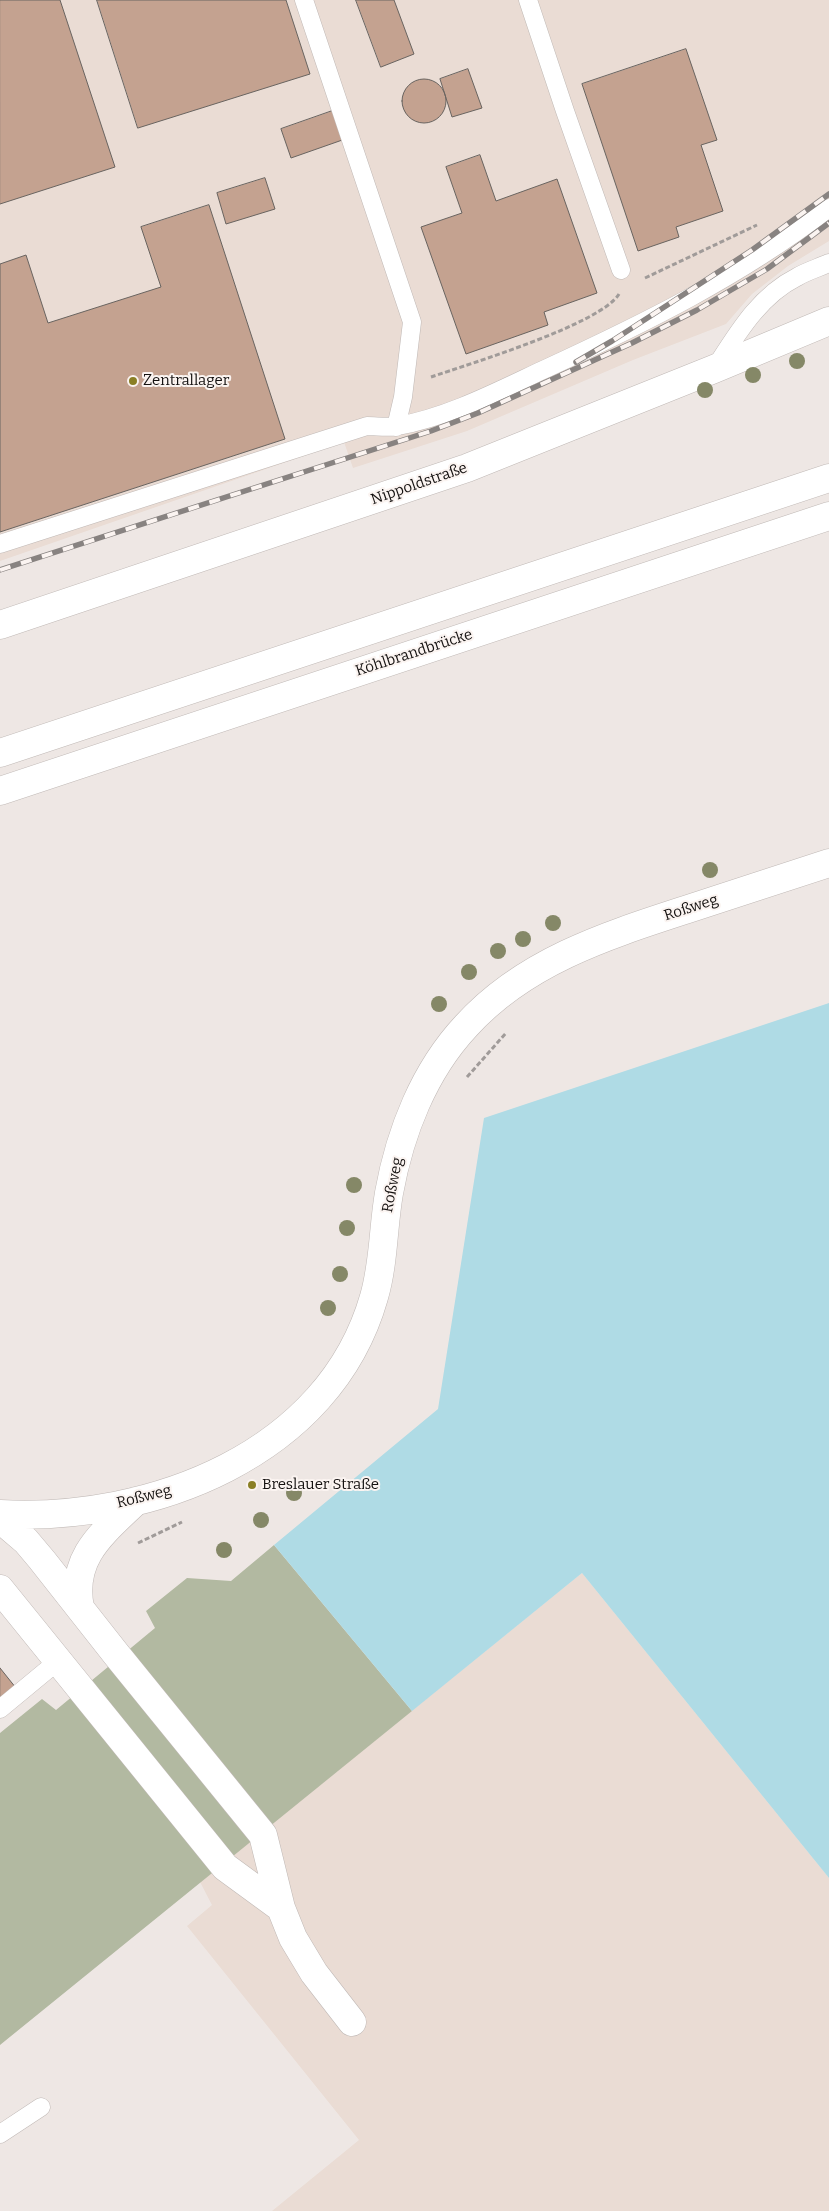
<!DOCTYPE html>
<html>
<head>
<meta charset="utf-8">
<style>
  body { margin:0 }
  canvas { display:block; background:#eee7e4 }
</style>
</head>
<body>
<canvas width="829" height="2211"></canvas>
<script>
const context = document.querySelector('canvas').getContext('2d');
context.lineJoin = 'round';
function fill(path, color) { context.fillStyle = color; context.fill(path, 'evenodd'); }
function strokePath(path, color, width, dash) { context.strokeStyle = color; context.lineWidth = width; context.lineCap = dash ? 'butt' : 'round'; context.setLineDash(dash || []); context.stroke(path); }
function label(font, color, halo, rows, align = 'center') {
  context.font = font + ' Bitter,serif'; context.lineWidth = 4; context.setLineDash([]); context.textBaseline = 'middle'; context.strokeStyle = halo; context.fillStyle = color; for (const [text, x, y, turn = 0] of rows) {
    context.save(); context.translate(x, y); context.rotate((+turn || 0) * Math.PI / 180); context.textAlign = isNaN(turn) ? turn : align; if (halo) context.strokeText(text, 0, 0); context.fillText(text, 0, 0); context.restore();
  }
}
fill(new Path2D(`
  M0 0H829V241L788 266 752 294 726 324 633 360 467 431 353 468 344 442 0 561Z
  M582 1573 829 1878V2211H272L359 2140 187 1926 212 1905 200 1882Z`), '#eadcd4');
fill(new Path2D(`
  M274 1545 412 1711 0 2045V1733L42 1699 56 1710 155 1628 146 1611 187 1578 231 1581Z`), '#b2b9a1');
fill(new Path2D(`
  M829 1003V1878L582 1573 412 1711 274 1545 438 1409 484 1118Z`), '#afdbe5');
const building = new Path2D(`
  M0 0H60L115 167 0 204Z
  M97 0H286L310 74 138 128Z
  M356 0H394L414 54 381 67Z
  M686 49 717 140 701 145 723 211 676 227 679 237 638 251 582 84Z
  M468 69 482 108 452 117 440 79Z
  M402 101a22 22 0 1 1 44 0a22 22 0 1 1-44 0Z
  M338 109 348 138 291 158 281 129Z
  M480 155 496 201 557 179 597 293 544 312 548 325 466 354 421 227 462 213 446 167Z
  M265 178 275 209 226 224 217 193Z
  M209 205 285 439 0 532V264L26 255 48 323 161 287 141 227Z
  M0 1668 16 1688 0 1700Z`);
fill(building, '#c4a290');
strokePath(building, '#696460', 1);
const lane = new Path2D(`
  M304 0 412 322 403 397 396 427
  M528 0 565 111 621 270
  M715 368C737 334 759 296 797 277 807 271 818 268 829 263
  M0 544 367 426C377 426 388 428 398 426 448 417 496 392 543 370 643 324 741 276 829 208
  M0 1709 58 1661
  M0 2134 41 2107`);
const street = new Path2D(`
  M0 625 467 468 714 369 829 321
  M0 1514C151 1522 329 1455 374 1297 384 1263 383 1227 389 1193 400 1132 424 1071 466 1026 524 962 605 936 685 910 733 894 781 879 829 863
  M0 1519 26 1541 42 1560 116 1654 263 1835 281 1908 293 1938 314 1973 352 2022
  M0 1589 225 1867 281 1908
  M80 1608C70 1557 103 1533 136 1501`);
const primary = new Path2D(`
  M0 753 829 478
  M0 791 829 516`);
strokePath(lane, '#c0b9b6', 19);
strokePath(street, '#c0b9b6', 29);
strokePath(primary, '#c0b9b6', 29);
strokePath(new Path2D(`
  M645 278 757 225
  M431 377C469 364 601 324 619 294
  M467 1077 506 1033
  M138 1543 182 1522`), '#a09b99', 3, [5, 2.5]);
strokePath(lane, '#fff', 18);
strokePath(street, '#fff', 28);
strokePath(primary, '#fff', 28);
const rail = new Path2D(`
  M576 362 612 341 752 250 829 194
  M0 570 431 431 478 413 632 343 697 310 767 269 829 223`);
strokePath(rail, '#888381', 5.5);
strokePath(rail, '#fbf4f1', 4, [11]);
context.fillStyle = '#858867';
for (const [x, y] of [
  [797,361],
  [753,375],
  [705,390],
  [710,870],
  [553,923],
  [523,939],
  [498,951],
  [469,972],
  [439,1004],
  [354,1185],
  [347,1228],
  [340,1274],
  [328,1308],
  [294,1493],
  [261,1520],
  [224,1550]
]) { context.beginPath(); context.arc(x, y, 8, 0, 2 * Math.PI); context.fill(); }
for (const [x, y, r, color] of [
  [133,381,5,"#8a7f25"],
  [252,1485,5,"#8a7f25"]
]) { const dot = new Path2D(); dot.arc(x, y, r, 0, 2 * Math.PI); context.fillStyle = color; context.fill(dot); strokePath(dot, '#fbf4f1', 2); }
label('15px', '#141110', '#fbf4f1', [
  ["Zentrallager",143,381],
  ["Breslauer Straße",262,1485]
], 'left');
label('15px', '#141110', '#fbf4f1', [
  ["Nippoldstraße",419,484,-19],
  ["Köhlbrandbrücke",414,653,-18],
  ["Roßweg",691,908,-18],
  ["Roßweg",393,1185,-79],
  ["Roßweg",144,1497,-14]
]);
</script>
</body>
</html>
